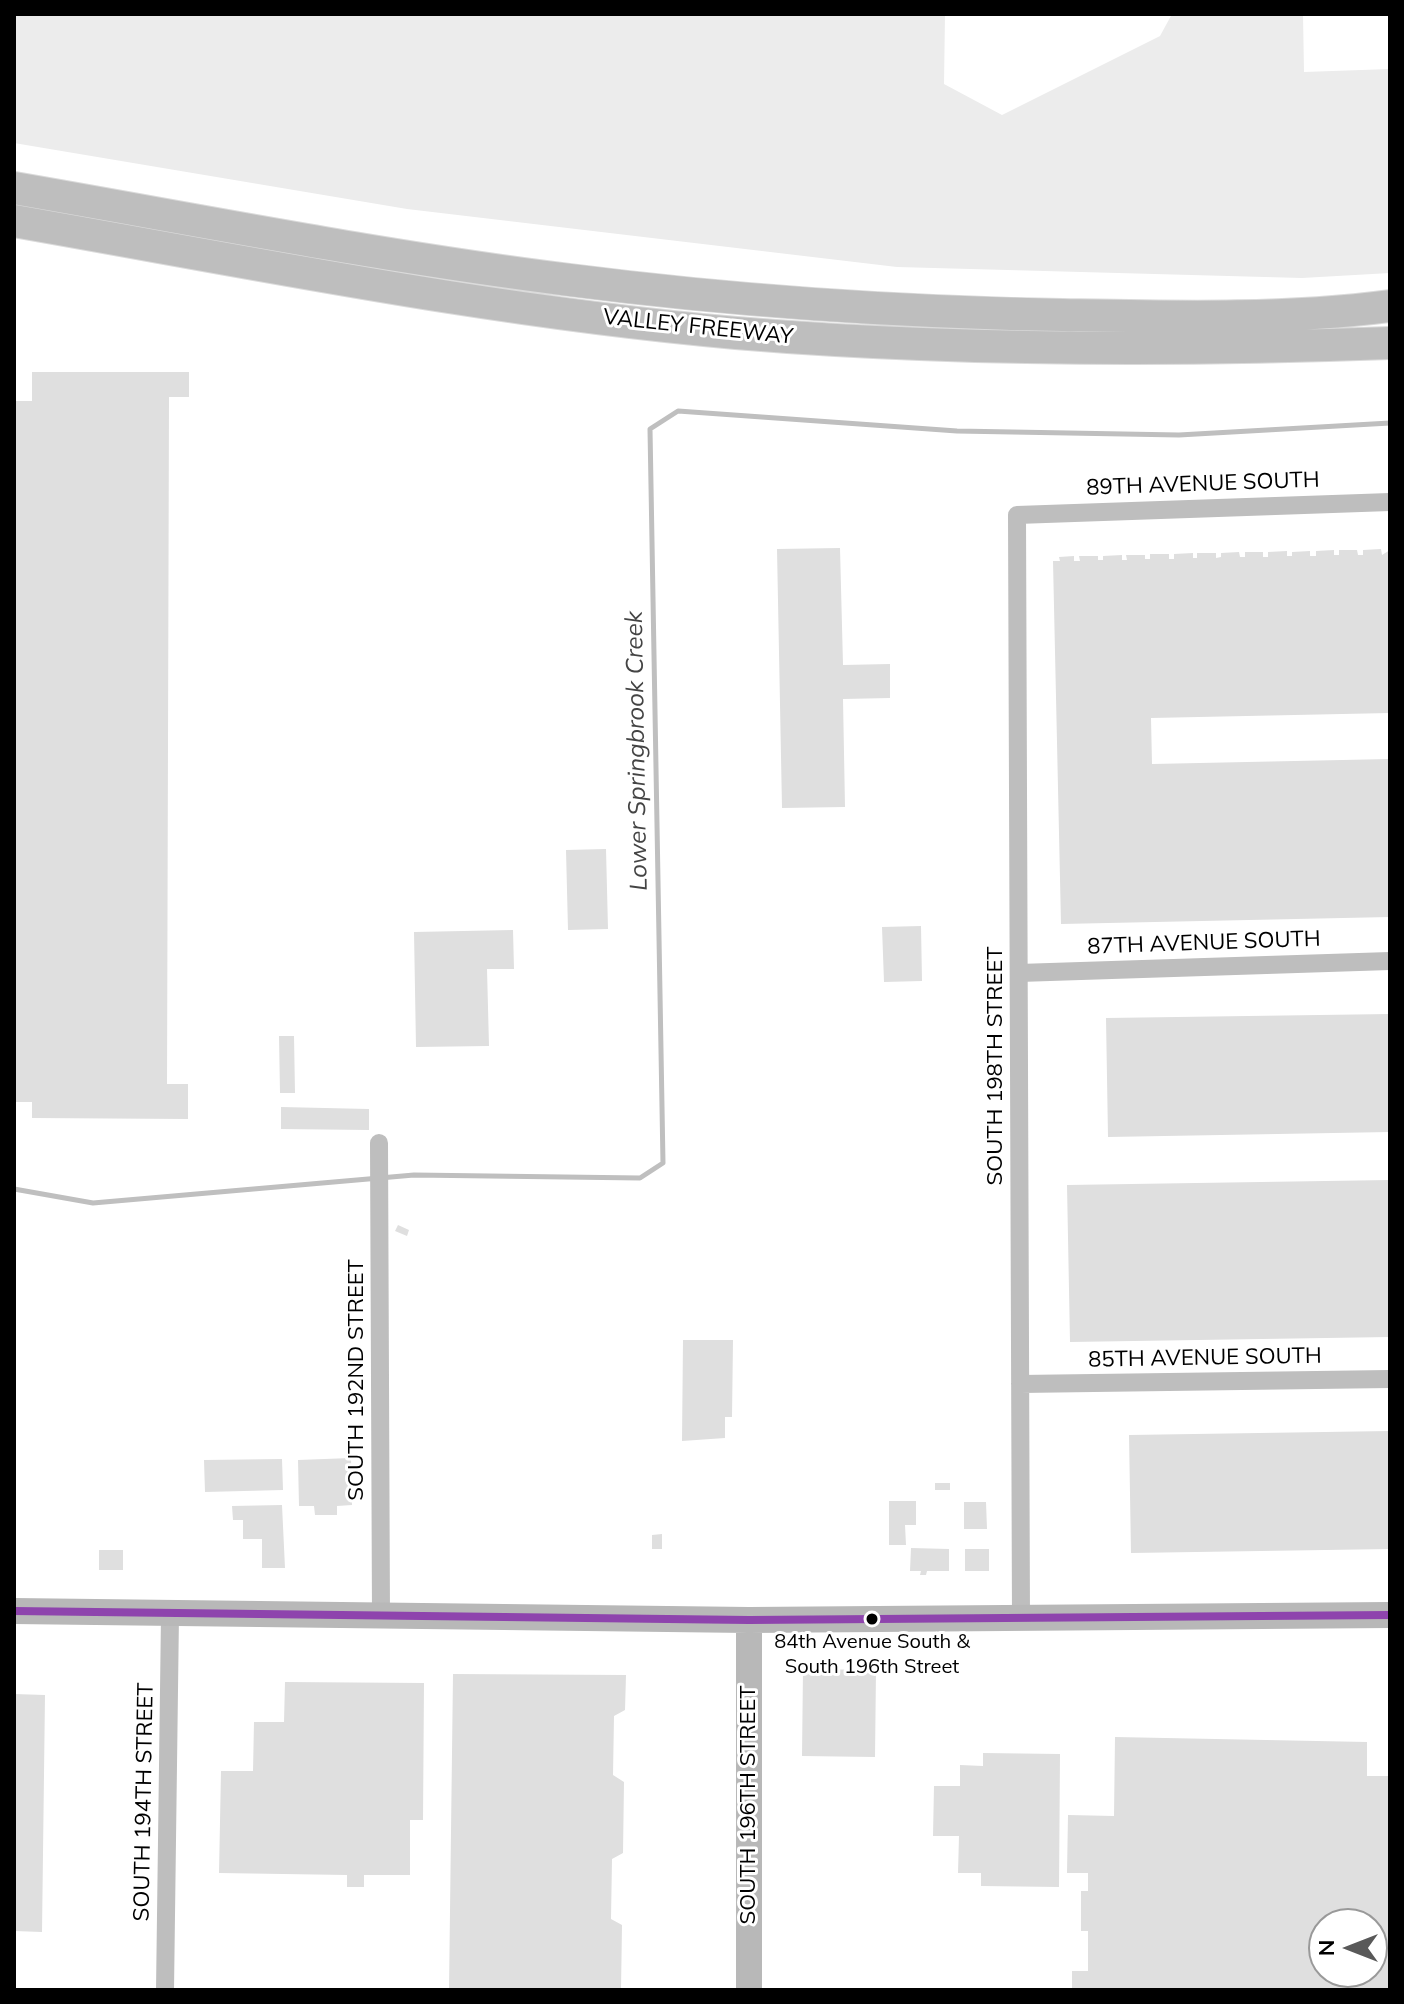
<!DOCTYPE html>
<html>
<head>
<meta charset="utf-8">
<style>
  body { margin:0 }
  #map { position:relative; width:1404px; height:2004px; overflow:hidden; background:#fff; font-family:Mulish,sans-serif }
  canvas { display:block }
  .frame { position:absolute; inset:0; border:16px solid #000; pointer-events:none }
  .north { position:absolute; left:1308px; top:1908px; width:80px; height:80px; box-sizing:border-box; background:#fff; border:2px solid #999; border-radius:50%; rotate:270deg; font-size:22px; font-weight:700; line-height:32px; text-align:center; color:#000 }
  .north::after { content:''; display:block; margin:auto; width:28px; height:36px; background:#595959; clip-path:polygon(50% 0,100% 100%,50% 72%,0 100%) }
</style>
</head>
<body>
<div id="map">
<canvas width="1404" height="2004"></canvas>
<div class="frame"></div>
<div class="north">N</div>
</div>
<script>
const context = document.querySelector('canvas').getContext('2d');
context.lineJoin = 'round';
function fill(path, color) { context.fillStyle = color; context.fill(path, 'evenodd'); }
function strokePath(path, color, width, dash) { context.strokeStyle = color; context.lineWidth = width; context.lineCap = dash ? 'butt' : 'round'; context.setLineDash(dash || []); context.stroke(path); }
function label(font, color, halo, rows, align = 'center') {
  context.font = font + ' Mulish,sans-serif'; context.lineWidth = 6; context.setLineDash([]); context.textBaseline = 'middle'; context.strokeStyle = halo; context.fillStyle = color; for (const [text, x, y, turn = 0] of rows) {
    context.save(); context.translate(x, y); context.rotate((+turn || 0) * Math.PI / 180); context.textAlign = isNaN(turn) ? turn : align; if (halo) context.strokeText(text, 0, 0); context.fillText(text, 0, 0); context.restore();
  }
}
fill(new Path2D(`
  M14 14H945L944 84 1002 115 1160 36 1172 14H1303L1304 72 1390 69V273L1302 278 897 267 407 209 14 143Z`), '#ececec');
strokePath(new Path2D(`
  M14 1189 93 1203 414 1175 640 1178 663 1163 650 429 678 411 957 431 1179 435 1390 423`), '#bfbfbf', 5);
fill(new Path2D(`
  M32 372H189V397H169L167 1084H188V1119L32 1118V1102H14V401H32Z
  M840 548 843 665 890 664V698L843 699 845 807 782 808 777 549Z
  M1381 549 1382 555 1390 550V713L1151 718 1152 764 1390 759V917L1061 924 1053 561H1060L1059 557 1074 556V561H1080L1079 556H1098V560H1103V556L1122 555V560H1127L1126 555H1145V559H1150V554H1169V559H1174V554L1193 553V558H1197V553H1216V558L1221 557V553L1239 552 1240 557H1245V552H1263V557H1268V552L1287 551V556H1292V552L1310 551V556H1316V551L1334 550V555H1339V550H1357L1358 555H1363V550Z
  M606 849 608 929 568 930 566 850Z
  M921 926 922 981 884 982 882 927Z
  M513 930 514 969H487L489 1046 416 1047 414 932Z
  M1390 1014V1132L1108 1137 1106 1018Z
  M279 1036H294L295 1093H280Z
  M281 1107 369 1109V1130L281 1129Z
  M1390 1180V1337L1070 1342 1067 1185Z
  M398 1225 409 1230 407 1236 395 1231Z
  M683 1340H733L732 1417H725V1438L682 1441Z
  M1390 1431V1549L1131 1553 1129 1435Z
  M351 1458 352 1505 337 1506V1515H315L314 1506H299L298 1460Z
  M282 1459 283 1490 205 1492 204 1460Z
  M935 1483H950V1490H935Z
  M889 1501H916V1525H905L906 1545H889Z
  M964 1502H986L987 1529H964Z
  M282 1505 285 1568H262V1539H243V1520H233L232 1506Z
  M662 1534V1549H652V1535Z
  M911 1548 949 1549V1571H927L926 1575H920L921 1571H910Z
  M965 1549H989V1571H965Z
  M99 1550H123V1570H99Z
  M803 1669 876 1670 875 1757 802 1756Z
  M453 1674 626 1675 625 1710 614 1716 613 1775 624 1782 623 1853 612 1859 611 1919 622 1925 621 1990H449Z
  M285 1682 424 1683 423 1820H410V1875H364V1887H347V1875L219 1873 221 1771H253L254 1722H284Z
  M14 1694 45 1695 42 1932 14 1931Z
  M1115 1737 1367 1742V1776H1390V1990H1072V1971H1088V1931H1081V1891H1088V1873H1067L1068 1815 1114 1816ZM1324 1924H1372V1972H1324Z
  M983 1753 1060 1754 1059 1887 981 1886V1873H958L959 1836H933L934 1786H960V1765L983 1766Z`), '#dfdfdf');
const motorway = new Path2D(`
  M14 188C199 220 384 257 570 280 734 301 899 312 1063 315 1171 317 1283 320 1390 306
  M14 221C254 263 494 312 736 333 954 351 1172 351 1390 343`);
strokePath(motorway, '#dbdbdb', 34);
strokePath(new Path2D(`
  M1019 973 1390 961
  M379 1143 381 1617
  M1020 1384 1390 1379
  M1021 1618 1017 515 1390 502
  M165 1990 170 1615`), '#bebebe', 18);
strokePath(new Path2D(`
  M14 1611 749 1620 1390 1615
  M749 1620V1990`), '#b8b8b8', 26);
strokePath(motorway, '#bebebe', 32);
strokePath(new Path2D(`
  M14 1611 749 1620 1390 1615`), '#8e44ad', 8);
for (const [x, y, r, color] of [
  [872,1619,7,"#000"]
]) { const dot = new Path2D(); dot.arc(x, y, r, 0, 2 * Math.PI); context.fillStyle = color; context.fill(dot); strokePath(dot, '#fff', 3); }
label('20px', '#000', '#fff', [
  ["84th Avenue South &",872,1642],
  ["South 196th Street",872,1667]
]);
label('22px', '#000', '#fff', [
  ["VALLEY FREEWAY",698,327,6],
  ["89TH AVENUE SOUTH",1203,484,-2],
  ["87TH AVENUE SOUTH",1204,943,-2],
  ["SOUTH 198TH STREET",995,1066,-90],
  ["85TH AVENUE SOUTH",1205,1358,-1],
  ["SOUTH 192ND STREET",356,1380,-90],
  ["SOUTH 194TH STREET",144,1802,-89],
  ["SOUTH 196TH STREET",748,1805,-90]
]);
label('italic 24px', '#444', '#fff', [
  ["Lower Springbrook Creek",637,751,-91]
]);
</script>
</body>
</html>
